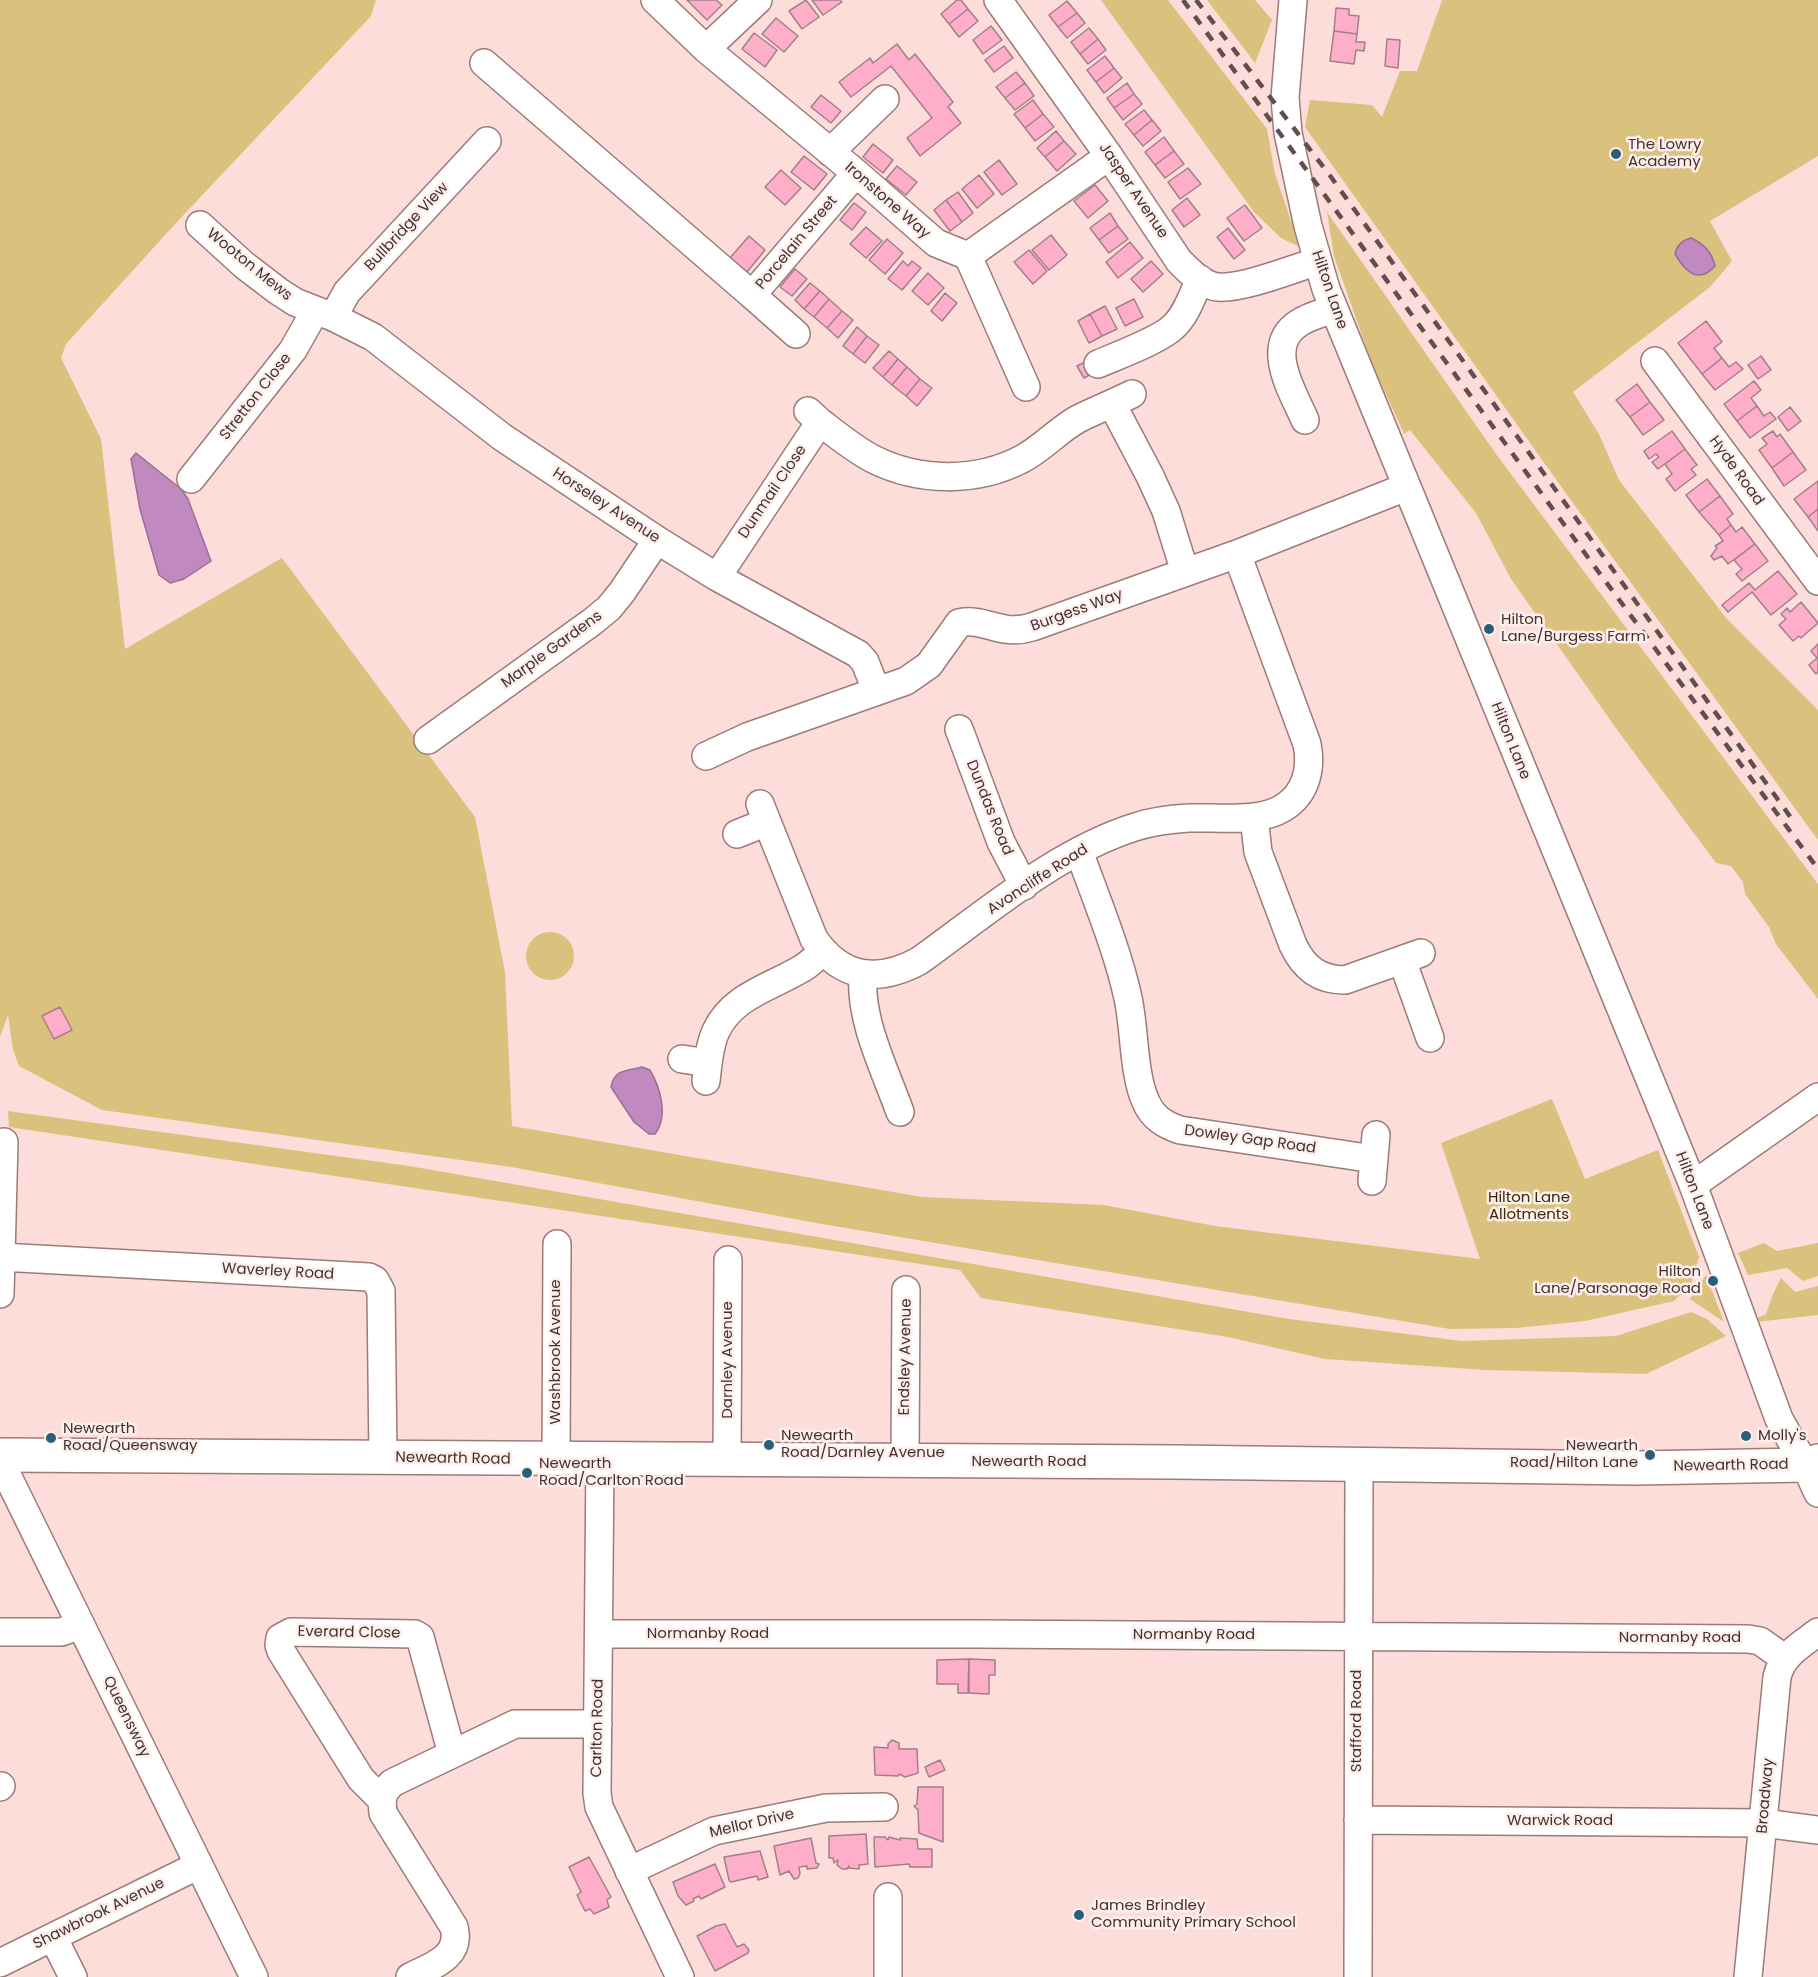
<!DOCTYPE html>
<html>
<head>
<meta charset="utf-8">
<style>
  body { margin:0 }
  canvas { display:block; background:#fcddd9 }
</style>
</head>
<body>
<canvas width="1818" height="1977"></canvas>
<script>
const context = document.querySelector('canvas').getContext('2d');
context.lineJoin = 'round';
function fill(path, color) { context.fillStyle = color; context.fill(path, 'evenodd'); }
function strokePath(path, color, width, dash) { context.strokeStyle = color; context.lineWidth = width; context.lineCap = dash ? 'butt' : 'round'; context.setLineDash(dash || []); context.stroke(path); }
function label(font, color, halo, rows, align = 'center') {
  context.font = font + ' Poppins,sans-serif'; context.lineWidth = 5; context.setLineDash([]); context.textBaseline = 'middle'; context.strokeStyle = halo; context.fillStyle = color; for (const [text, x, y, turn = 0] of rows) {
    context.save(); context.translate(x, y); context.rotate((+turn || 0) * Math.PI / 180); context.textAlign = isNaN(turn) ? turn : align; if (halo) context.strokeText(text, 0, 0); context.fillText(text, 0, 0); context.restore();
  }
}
fill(new Path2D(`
  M0 0H376L371 16 176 223 66 344 61 358 101 439 125 649 282 558 475 817 505 972 512 1126 922 1197 1104 1205 1215 1226 1480 1259 1441 1143 1552 1099 1585 1179 1658 1150 1699 1257 1691 1284 1674 1301 1585 1321 1516 1328 1450 1329 822 1224 511 1167 102 1110 19 1066 13 1050 8 1015 0 1037Z
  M1101 0H1168L1267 129 1275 174 1300 247 1281 238 1254 212Z
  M1207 0H1255L1272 20 1255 63Z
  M1442 0H1818V156L1710 221 1732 261 1710 287 1573 392 1599 434 1619 480 1727 619 1818 710V840L1565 492 1305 127 1310 100 1372 105 1382 117 1400 71H1417Z
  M1327 212 1496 454 1818 884V999L1776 944 1769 927 1745 894 1743 882 1731 866 1716 863 1618 731 1511 579 1476 513 1410 430 1404 434 1371 361 1334 256Z
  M526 956a24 24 0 1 1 48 0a24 24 0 1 1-48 0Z
  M8 1111 409 1166 1289 1319 1462 1341 1616 1336 1691 1312 1707 1319 1726 1336 1646 1374 1486 1370 1325 1359 1228 1337 981 1298 960 1270 9 1127Z
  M1764 1243 1777 1251 1818 1243V1276L1803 1281 1787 1268 1748 1275 1738 1253Z
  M1706 1275 1724 1322 1690 1299Z
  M1781 1278 1795 1292 1818 1286V1315L1756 1322 1755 1319 1766 1314 1773 1294Z`), '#dbc17e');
const water = new Path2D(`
  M1691 238C1703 243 1712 253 1715 266 1698 285 1685 271 1675 254 1677 245 1682 240 1691 238Z
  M136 453 181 489 188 499 211 561 184 579 170 583 159 575 140 509 131 459Z
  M642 1067 650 1070C660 1087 669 1116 655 1134H649L634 1122 611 1087C614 1069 627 1071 642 1067Z`);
fill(water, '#c089c0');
strokePath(water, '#9a6f95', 1.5);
const building = new Path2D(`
  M687 0H716L722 5 707 20Z
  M806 0 819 17 802 29 789 11Z
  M812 0H840L842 2 823 15Z
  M957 0H961L968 9 949 24 941 14Z
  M1067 1 1077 13 1058 27 1049 15Z
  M1336 8 1349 9V15L1359 16 1357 34 1334 31Z
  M968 9 978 21 959 37 949 24Z
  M1077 13 1085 23 1067 38 1058 27Z
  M776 18 798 36 784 52 762 34Z
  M991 26 1002 40 983 54 973 40Z
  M1089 28 1098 39 1080 54 1071 42Z
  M1334 31 1357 34 1356 42H1365L1364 51 1356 50 1354 64 1330 61Z
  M754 33 777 50 765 67 742 49Z
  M1098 39 1106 50 1088 64 1080 54Z
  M1387 39 1400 40 1398 68 1385 66Z
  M897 44 909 60 915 54 953 102 948 107 961 123 920 156 907 138 932 118 891 66 851 97 839 82 870 58 873 63Z
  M1004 46 1013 58 994 72 985 60Z
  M1105 56 1114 68 1096 82 1087 70Z
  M1114 68 1122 78 1104 93 1096 82Z
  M1016 72 1025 83 1005 98 996 87Z
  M1025 83 1034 96 1015 110 1005 98Z
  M1127 83 1134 94 1114 108 1107 98Z
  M1134 94 1142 104 1123 120 1114 108Z
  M821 95 841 111 831 123 811 107Z
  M1033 100 1043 114 1025 128 1014 114Z
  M1144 110 1152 120 1134 135 1125 124Z
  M1043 114 1054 127 1035 141 1025 128Z
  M1152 120 1161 131 1143 146 1134 135Z
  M1056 131 1064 141 1045 157 1037 148Z
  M1164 137 1174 151 1155 165 1145 152Z
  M1064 141 1076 154 1057 171 1045 157Z
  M873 144 893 160 883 173 863 157Z
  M1174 151 1184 164 1165 178 1155 165Z
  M804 156 827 174 814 190 791 172Z
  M999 160 1017 184 1002 195 984 172Z
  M897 166 917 182 906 195 886 179Z
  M1188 168 1201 184 1180 199 1168 182Z
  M781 170 801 188 785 205 765 187Z
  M979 175 994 194 977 208 962 189Z
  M1095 185 1108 201 1088 218 1074 201Z
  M958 192 973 213 962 222 946 200Z
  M1187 198 1200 215 1184 227 1172 210Z
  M946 200 962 222 950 231 934 210Z
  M854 203 866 212 852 230 840 220Z
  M1245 205 1262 228 1244 241 1227 218Z
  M1110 213 1118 226 1099 240 1090 228Z
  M1118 226 1128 239 1109 253 1099 240Z
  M866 227 882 241 866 258 850 244Z
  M1228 228 1245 250 1234 259 1217 237Z
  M1051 235 1067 255 1049 270 1032 250Z
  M749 236 765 250 747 272 730 258Z
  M887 239 903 253 885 274 869 260Z
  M1130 242 1143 258 1118 278 1106 262Z
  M1029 250 1047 271 1033 284 1014 262Z
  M903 261 908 266 912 261 921 268 902 290 888 279Z
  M1151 261 1163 274 1143 292 1131 279Z
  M795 269 807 279 792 296 780 287Z
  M928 273 944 288 928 305 912 291Z
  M810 283 820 291 804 309 795 300Z
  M820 291 829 299 814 317 804 309Z
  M945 293 957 303 942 321 931 311Z
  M829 299 842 311 827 328 814 317Z
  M1134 299 1143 317 1125 326 1116 308Z
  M1105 306 1117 329 1102 336 1090 314Z
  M842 311 853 320 838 338 827 328Z
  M1090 314 1102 336 1089 343 1078 321Z
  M1706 321 1722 342 1714 348 1722 358 1702 374 1678 343Z
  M857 327 867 336 853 354 843 346Z
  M867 336 879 345 865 363 853 354Z
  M889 351 898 359 883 377 873 368Z
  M1761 356 1771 370 1758 379 1748 365Z
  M1722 358 1729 367 1736 362 1743 369 1715 390 1702 374Z
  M898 359 907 367 892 385 883 377Z
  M1087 361 1093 373 1084 378 1077 366Z
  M907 367 920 379 906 396 892 385Z
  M920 379 932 388 917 406 906 396Z
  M1754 381 1761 390 1751 398 1757 406 1737 421 1724 404Z
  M1637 384 1650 402 1630 417 1616 400Z
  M1650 402 1664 420 1643 435 1630 417Z
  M1757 406 1764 416 1770 412 1776 419 1750 438 1737 421Z
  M1790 407 1801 421 1788 431 1778 417Z
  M1672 431 1685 449 1658 469 1652 462 1659 457 1656 454 1649 459 1644 451Z
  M1773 431 1777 437 1780 434 1793 452 1772 468 1759 450 1767 444 1762 438Z
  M1685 449 1697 465 1691 469 1696 475 1675 491 1666 479 1672 474 1665 464Z
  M1793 452 1806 470 1784 486 1772 468Z
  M1707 479 1720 496 1699 512 1686 495Z
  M1818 481V509L1808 517 1794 499Z
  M1720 496 1733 514 1727 519 1731 525 1719 535 1699 512Z
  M1818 509V531L1808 517Z
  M1731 525 1736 532 1742 527 1755 544 1728 564 1722 556 1714 560 1711 556 1717 548 1715 546 1723 541 1719 535Z
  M1755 544 1768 561 1742 581 1736 574 1742 569 1734 560Z
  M1778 571 1797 594 1771 615 1752 592 1728 612 1722 605 1749 583 1755 590Z
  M1801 602 1818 623 1801 638 1799 636 1793 641 1779 625 1786 619 1781 614 1787 608 1790 612Z
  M1818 644V672L1816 674 1809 665 1817 658 1811 651Z
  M60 1007 72 1030 54 1039 42 1016Z
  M969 1659 995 1660V1675H989V1694L968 1693Z
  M969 1659V1693H958V1684H937V1660Z
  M892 1740 899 1743V1749H917L918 1773 905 1777 899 1774 898 1776 875 1775 874 1747 888 1748V1744Z
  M940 1760 945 1770 929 1777 925 1767Z
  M918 1787H943V1842L919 1833 918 1810 914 1806 917 1804Z
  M866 1834 868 1864 859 1865V1869L849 1868V1866L847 1869H842L837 1865 838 1860 834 1863 833 1858H829V1836Z
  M874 1837H885L888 1840 889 1837 900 1840V1838L917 1839 918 1849H932V1867H910L909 1864 875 1867Z
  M811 1838 816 1863 819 1864 817 1868 807 1869V1866L799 1867 800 1874 798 1878 794 1879 789 1871 780 1875 774 1846Z
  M760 1851 768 1877 758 1880 757 1876 731 1882 729 1880 724 1857Z
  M589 1857 611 1897 607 1900 609 1907 594 1914 590 1909 585 1911 577 1895 581 1892 569 1867Z
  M715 1864 725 1887 701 1899 699 1896 693 1899 694 1901 686 1905 678 1896 673 1882Z
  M725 1924 737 1947 744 1944 749 1950 748 1953 715 1971 697 1936 716 1926Z`);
fill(building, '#feaec9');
strokePath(building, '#a1808a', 1.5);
const minor = new Path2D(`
  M655 0 706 49 856 173 936 243 968 256 1109 156
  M998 0 1109 156 1179 261C1189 271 1203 286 1218 287 1242 289 1293 269 1318 261
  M1293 0 1285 98 1288 133 1308 226 1326 289 1693 1185 1779 1419 1805 1465 1818 1493
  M706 49 758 0
  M484 63 752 295
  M830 152 885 99
  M200 225 244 265 278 291 295 302 333 317 373 337 502 437 657 540 717 577 858 654 865 662 876 690
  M968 256 1026 387
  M333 317 347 292 487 141
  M796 334 752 295 856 173
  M1655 361 1818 581
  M1098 364C1116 356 1160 340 1173 327 1186 316 1193 294 1200 279
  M1112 404 1150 476 1166 511 1185 572
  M1305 420C1293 392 1263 346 1299 323 1309 316 1323 313 1334 309
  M820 422C837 435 854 449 873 459 919 482 976 483 1022 459 1043 448 1058 430 1078 419 1096 410 1114 403 1132 394
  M191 479 293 350 315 311
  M717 577 820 422 808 411
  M959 729 1001 842 1024 886
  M428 740 592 622 609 608 622 592 657 540
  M706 756 747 737 906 681 929 665 959 623C986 617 1000 637 1032 627L1237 554 1406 487
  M760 804 814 939C842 979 878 983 919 961 986 913 1056 852 1135 827 1153 821 1171 819 1189 818 1217 817 1259 823 1283 808 1306 794 1312 769 1307 744L1237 554
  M1254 817 1258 852 1293 945C1304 968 1319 980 1345 980L1421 953
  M737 834 767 822
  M1079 851C1096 899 1117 948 1128 998 1135 1030 1133 1074 1146 1102 1153 1118 1165 1125 1180 1130L1374 1159
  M1402 960 1430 1038
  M863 975C859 1019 885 1070 900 1112
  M682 1059 708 1063
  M706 1081C708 1064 709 1046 716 1031 732 996 771 987 801 969 809 965 816 957 823 951
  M1372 1181 1376 1135
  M1693 1185 1818 1097
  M1 1257 369 1277 375 1280 381 1291 383 1458
  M0 1294 4 1142
  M6 1455V1471L9 1479 254 1977
  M556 1460 557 1244
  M600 1460 597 1793 599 1807 680 1977
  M727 1460 728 1260
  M905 1461 906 1290
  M0 1632H61L81 1625
  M599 1634H979L1748 1639 1760 1641 1784 1658
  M0 1787 1 1786
  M382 1800 385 1791 392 1783 515 1724H598
  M1358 1820 1763 1823 1818 1830
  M629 1871 714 1831 826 1808 884 1807
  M888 1897V1977
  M53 1937 73 1977
  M0 1963 199 1865
  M410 1977C432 1966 462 1957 454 1927L383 1813 382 1800 361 1779 281 1651 279 1645 280 1638 291 1632 415 1634 420 1637 452 1754
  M1358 1977 1359 1465
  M1748 1977 1777 1677C1782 1655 1801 1645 1818 1632`);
const major = new Path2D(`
  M0 1455 1174 1462 1636 1468 1805 1465 1818 1461`);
strokePath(minor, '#9d7b76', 30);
strokePath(major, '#9d7b76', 36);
strokePath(minor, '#fff', 27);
strokePath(major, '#fff', 33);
strokePath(new Path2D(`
  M1183 0 1592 563 1818 869
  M1196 0 1331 177 1794 822`), '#614f4d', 4.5, [10, 10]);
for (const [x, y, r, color] of [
  [1616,154,6,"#2a5f7b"],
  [1489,629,6,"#2a5f7b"],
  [1713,1281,6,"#2a5f7b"],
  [1746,1436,6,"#2a5f7b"],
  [51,1438,6,"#2a5f7b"],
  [769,1445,6,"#2a5f7b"],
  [1650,1455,6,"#2a5f7b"],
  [527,1473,6,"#2a5f7b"],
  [1079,1915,6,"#2a5f7b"]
]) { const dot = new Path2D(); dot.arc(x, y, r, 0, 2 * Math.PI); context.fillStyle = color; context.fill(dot); strokePath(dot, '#feefec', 2); }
label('15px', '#413230', '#feefec', [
  ["The Lowry",1628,145],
  ["Academy",1628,162],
  ["Hilton",1501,620],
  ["Lane/Burgess Farm",1501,637],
  ["Hilton",1701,1272,"right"],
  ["Lane/Parsonage Road",1701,1289,"right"],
  ["Newearth",63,1429],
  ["Road/Queensway",63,1446],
  ["Newearth",781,1436],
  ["Road/Darnley Avenue",781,1453],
  ["Molly's",1758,1436],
  ["Newearth",1638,1446,"right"],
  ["Road/Hilton Lane",1638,1463,"right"],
  ["Newearth",539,1464],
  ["Road/Carlton Road",539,1481],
  ["James Brindley",1091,1906],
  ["Community Primary School",1091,1923]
], 'left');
label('15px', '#413230', '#feefec', [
  ["Jasper Avenue",1133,191,56],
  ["Ironstone Way",887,201,41],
  ["Bullbridge View",407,227,-47],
  ["Porcelain Street",797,243,-50],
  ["Wooton Mews",249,265,39],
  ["Hilton Lane",1329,290,71],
  ["Stretton Close",256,397,-52],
  ["Hyde Road",1736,471,54],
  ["Dunmail Close",773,492,-56],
  ["Horseley Avenue",606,506,33],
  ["Burgess Way",1077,611,-20],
  ["Marple Gardens",552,650,-36],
  ["Hilton Lane",1510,741,68],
  ["Dundas Road",989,808,68],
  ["Avoncliffe Road",1038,880,-33],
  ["Dowley Gap Road",1250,1140,8],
  ["Hilton Lane",1694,1191,69],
  ["Waverley Road",278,1272,3],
  ["Washbrook Avenue",556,1352,-90],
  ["Endsley Avenue",906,1357,-89],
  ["Darnley Avenue",728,1360,-90],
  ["Newearth Road",453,1459,1],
  ["Newearth Road",1029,1462],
  ["Newearth Road",1731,1466,-1],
  ["Everard Close",349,1633,1],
  ["Normanby Road",708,1634],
  ["Normanby Road",1194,1635],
  ["Normanby Road",1680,1638],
  ["Queensway",126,1717,64],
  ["Stafford Road",1357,1721,-90],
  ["Carlton Road",598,1728,-89],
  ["Broadway",1766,1796,-85],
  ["Warwick Road",1560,1821],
  ["Mellor Drive",752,1824,-13],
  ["Shawbrook Avenue",99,1914,-26]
]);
label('15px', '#362a08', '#feefec', [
  ["Hilton Lane",1529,1198],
  ["Allotments",1529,1215]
]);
</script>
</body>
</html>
